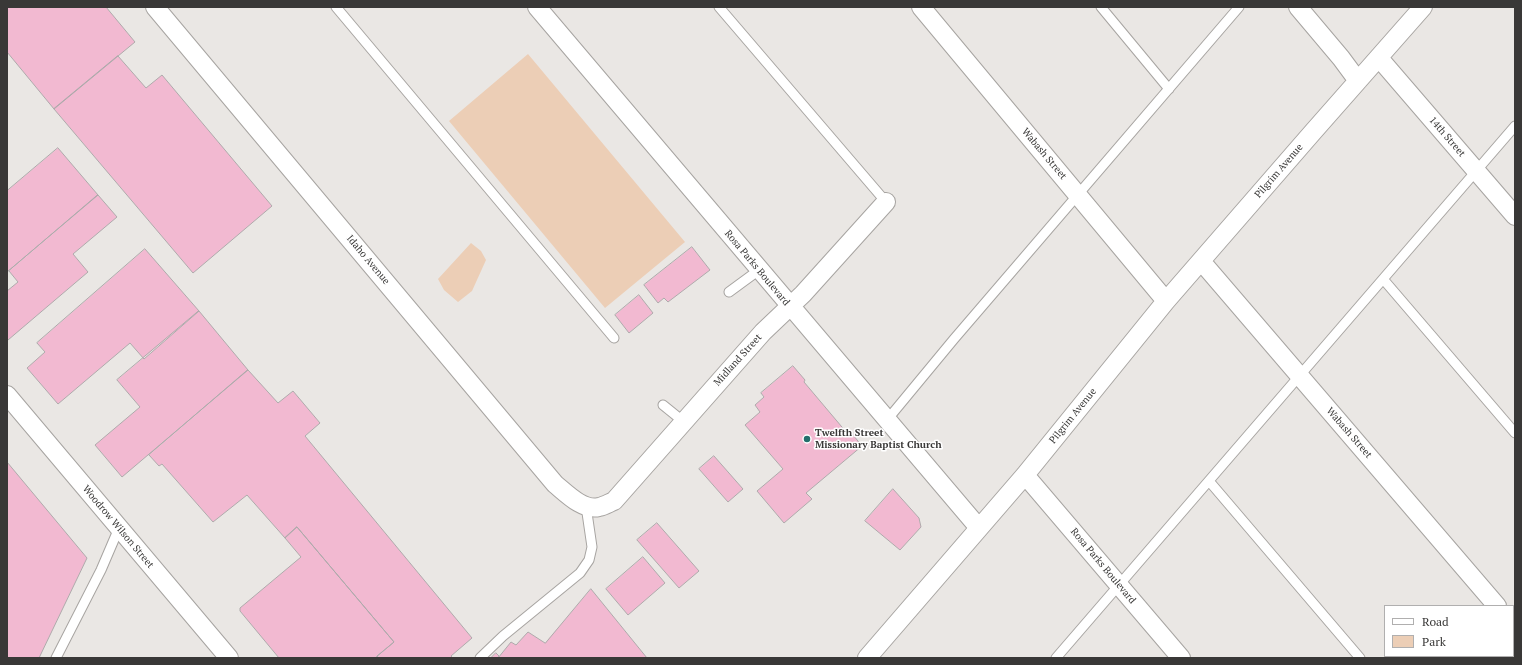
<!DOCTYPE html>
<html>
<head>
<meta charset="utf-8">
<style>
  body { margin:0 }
  #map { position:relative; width:1522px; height:665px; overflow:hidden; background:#eae7e4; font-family:"PT Serif",serif }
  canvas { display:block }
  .frame { position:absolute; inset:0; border:8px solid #393837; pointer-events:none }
  .legend { position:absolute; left:1384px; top:605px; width:130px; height:52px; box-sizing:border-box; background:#fff; border:1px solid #b0afaf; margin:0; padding:5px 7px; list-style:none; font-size:12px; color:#393837 }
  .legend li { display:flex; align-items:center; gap:8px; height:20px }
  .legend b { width:20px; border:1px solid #b0afaf }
</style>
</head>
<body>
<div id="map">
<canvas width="1522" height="665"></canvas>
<div class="frame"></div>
<ul class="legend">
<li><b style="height:5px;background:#fff"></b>Road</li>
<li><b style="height:11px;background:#ecceb6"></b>Park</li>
</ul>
</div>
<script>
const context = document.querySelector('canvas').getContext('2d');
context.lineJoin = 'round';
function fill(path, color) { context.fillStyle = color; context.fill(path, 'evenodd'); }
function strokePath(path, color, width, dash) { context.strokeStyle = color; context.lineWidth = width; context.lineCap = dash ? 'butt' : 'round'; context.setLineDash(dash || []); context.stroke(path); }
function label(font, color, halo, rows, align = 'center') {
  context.font = font + ' "PT Serif",serif'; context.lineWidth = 3; context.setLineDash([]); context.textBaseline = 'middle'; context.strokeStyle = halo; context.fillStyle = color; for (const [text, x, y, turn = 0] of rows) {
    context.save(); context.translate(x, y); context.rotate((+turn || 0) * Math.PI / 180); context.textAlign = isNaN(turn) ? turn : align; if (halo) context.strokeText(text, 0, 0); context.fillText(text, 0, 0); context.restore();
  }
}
fill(new Path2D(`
  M528 54 685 242 605 308 449 121Z
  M471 243 481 251 486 260 472 291 458 302 444 290 438 279Z`), '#ecceb6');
const building = new Path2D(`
  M7 7H106L135 42 54 109 7 52Z
  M118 56 146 88 162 75 272 206 193 273 54 109Z
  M58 148 98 195 7 272V191Z
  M98 195 117 217 73 254 88 272 8 340 7 339V291L18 282 9 271Z
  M692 247 710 270 668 302 664 298 658 303 644 285Z
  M145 249 199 311 144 359 130 343 58 404 27 368 45 352 37 343Z
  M639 295 653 313 629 333 615 315Z
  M199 311 248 370 122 477 95 445 140 407 117 380Z
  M793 366 805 380 804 382 847 433 849 430 862 446 806 493 812 499 784 523 757 491 783 469 745 425 760 412 755 405 764 397 761 393Z
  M248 370 278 403 293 391 320 423 305 436 472 638 451 656 453 658H379L377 656 394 642 297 527 285 538 247 495 213 522 162 464 159 466 149 455Z
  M714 456 743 489 728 502 699 469Z
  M7 462 87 558 39 658H7Z
  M893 489 919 518 921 527 900 550 865 521Z
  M657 523 699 571 679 588 637 540Z
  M297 527 394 642 375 658H279L240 611V608L301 557 285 538Z
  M643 557 665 583 628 615 606 589Z
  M591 589 647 658H498L511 642 516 645 528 632 545 643Z
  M496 653 499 656 498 658H491Z`);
fill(building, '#f2b9d1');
strokePath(building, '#aeaaab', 1);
const service = new Path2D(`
  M336 7 614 338
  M719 7 886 202
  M1101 7 1169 89
  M1383 279 1515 433
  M729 292 759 270
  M663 405 684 422
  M887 420 954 339 1239 7
  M1209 481 1360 658
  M56 658 101 570 119 528
  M480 658 503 636 580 573 589 560 592 547 586 506
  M1056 658 1515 126`);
const minor = new Path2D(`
  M155 7 555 484C566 493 583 511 599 507 604 506 609 503 614 501L763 332 803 294 886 202
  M537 7 979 528
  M921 7 1166 301
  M1298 7 1341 58 1358 81
  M1379 58 1515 216
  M1201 261 1497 606
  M7 395 229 658
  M1025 475 1181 658
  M1513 625 1515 627
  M867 658 1025 475 1166 301 1312 133 1423 7`);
strokePath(service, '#a7a4a1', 11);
strokePath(minor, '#a7a4a1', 20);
strokePath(service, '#fff', 9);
strokePath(minor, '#fff', 18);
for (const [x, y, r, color] of [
  [807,439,4,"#236e6c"]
]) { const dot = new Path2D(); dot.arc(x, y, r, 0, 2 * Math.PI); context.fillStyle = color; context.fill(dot); strokePath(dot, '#fff', 1.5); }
label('10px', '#393837', '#fff', [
  ["14th Street",1447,137,49],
  ["Wabash Street",1044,154,50],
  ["Pilgrim Avenue",1279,171,-49],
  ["Idaho Avenue",368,260,50],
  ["Rosa Parks Boulevard",757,268,50],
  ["Midland Street",738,360,-48],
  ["Pilgrim Avenue",1073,416,-51],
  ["Wabash Street",1349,433,49],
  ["Woodrow Wilson Street",118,527,50],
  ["Rosa Parks Boulevard",1103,566,50]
]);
label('bold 10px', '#393837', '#fff', [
  ["Twelfth Street",815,433],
  ["Missionary Baptist Church",815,445]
], 'left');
</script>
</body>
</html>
